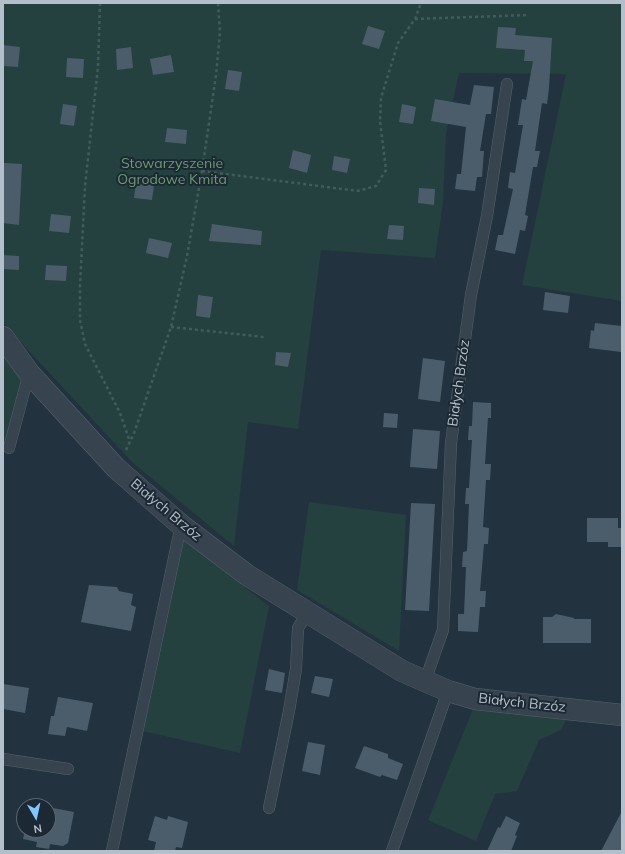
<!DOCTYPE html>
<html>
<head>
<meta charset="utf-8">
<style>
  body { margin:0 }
  #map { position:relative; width:625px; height:854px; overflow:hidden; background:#22333f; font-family:Mulish,sans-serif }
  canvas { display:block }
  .frame { position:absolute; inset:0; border:4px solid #b3bfca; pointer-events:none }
  .north { position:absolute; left:16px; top:798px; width:40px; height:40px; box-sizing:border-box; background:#1c2934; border:1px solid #586570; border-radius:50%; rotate:171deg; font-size:11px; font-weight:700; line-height:16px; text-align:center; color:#b3bfca }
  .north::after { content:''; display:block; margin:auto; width:14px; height:18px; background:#83c6ff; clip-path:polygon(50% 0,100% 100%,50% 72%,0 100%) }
</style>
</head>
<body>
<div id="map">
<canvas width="625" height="854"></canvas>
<div class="frame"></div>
<div class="north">N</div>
</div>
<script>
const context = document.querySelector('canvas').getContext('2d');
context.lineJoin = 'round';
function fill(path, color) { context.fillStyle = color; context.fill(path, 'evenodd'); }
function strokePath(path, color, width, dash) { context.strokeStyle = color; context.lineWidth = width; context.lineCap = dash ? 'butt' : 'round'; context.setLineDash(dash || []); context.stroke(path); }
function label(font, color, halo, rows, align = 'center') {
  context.font = font + ' Mulish,sans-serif'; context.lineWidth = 4; context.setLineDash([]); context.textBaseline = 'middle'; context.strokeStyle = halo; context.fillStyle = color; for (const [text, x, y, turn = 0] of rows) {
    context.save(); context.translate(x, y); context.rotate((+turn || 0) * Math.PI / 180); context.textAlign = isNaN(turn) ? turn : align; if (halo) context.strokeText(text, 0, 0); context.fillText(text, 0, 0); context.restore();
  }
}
fill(new Path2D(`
  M3 3H622V301L522 285 566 74 459 73 446 134 443 203 435 258 321 250 298 429 248 422 234 546 133 463 3 323Z
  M3 352 24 377 5 441 3 440Z
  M309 502 406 515 399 651 297 590Z
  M182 539 269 606 240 753 142 731Z
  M475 704 568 716 561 730 539 740 517 791 495 794 476 841 428 820Z`), '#24403f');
fill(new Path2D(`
  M368 26 385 31 379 49 362 44Z
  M498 27 516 28 515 35 552 38 549 88 547 104 542 103 535 151H540L537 167H533L525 215 528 216 525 231 520 230 515 254 495 250 498 235H503L513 189 508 188 510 172 515 173 523 125H518L522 99 526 100 533 61H524L525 50 496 48Z
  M3 45 20 47 18 67 3 66Z
  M131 47 133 68 117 70 116 49Z
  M171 55 174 72 153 75 150 59Z
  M67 58 84 59 83 78 66 77Z
  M228 70 242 72 239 91 225 89Z
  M474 85 494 87 491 114H486L480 151H484L482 177H477L475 191 455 189 457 174H461L466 127 431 121 435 99 470 105Z
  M63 104 77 106 74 126 60 124Z
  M402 104 416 107 413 124 399 122Z
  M167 128 187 130 186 144 165 142Z
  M293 150 311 155 307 173 289 168Z
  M334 156 350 159 347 173 332 170Z
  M4 163 22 164 19 225 3 223Z
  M137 175 155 178 152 200 134 198Z
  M419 188 435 189 434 205 418 203Z
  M51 214 71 216 69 233 49 231Z
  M212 224 262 231 261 245 209 241Z
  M389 225 404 226 403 240 387 239Z
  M149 238 172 243 168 258 146 253Z
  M3 255 19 256V270L3 269Z
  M46 265 67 266 66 281 45 280Z
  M545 292 570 296 568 313 543 310Z
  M198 295 213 297 210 318 196 316Z
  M595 323 622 326 621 352 589 348 591 330 594 331Z
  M276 352 291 353 288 367 275 365Z
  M423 358 445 361 440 402 418 399Z
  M473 402 491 403V418H488L485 464H491L490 480H486L483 527 489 528 488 544H484L480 591H486L485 607H480L478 632 458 631V614H464L466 567H462L463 552 467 551 469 504H465L466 488H469L472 440H468L469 426H472Z
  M384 413 398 414 397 428 383 427Z
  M413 429 440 431 437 469 410 467Z
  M411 503 435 504 429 611 405 610Z
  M587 518H618V528H622V547H608V542H587Z
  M89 585 117 587 119 591 133 594 131 605 136 607 131 631 81 622Z
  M556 614 574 618V619H591V643H543V617H552Z
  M269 669 285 673 282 693 265 690Z
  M315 676 333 679 329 697 311 693Z
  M3 684 29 688 25 713 3 709Z
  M58 697 93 703 87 731 67 727 65 736 48 734 51 716H54Z
  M308 742 325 745 320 775 302 771Z
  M364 746 388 754V758L403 764 397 780 382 775 380 777 355 768Z
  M48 807 74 812 68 843 63 846 50 844 49 849 36 847 37 842 23 839 25 830H48Z
  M622 811V851H601Z
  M155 816 167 820 168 816 188 822 182 848 176 847 175 851H154L156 842 148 840Z
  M506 816 520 823 515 835 517 836 511 851H487L498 827 500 828Z`), '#4b5d6b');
const lane = new Path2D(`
  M9 448 29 373
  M425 681 443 630 451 443 471 295 487 216 507 84
  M3 759 68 769
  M269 808 289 711 296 669 298 628 308 612
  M112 851 181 525
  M392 851 448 691`);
const street = new Path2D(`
  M3 337 29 373 116 468 181 525 247 575 402 671 448 691 475 699 622 715`);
strokePath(lane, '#55626d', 12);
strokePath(street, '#55626d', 22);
strokePath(new Path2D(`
  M100 3 98 67 85 186 80 286V320L85 344 120 413 130 442
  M415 19 528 15
  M202 171 358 191 376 186 386 170 380 121 381 98 398 43 415 19 421 3
  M171 327 264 337
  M126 450 134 433 171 327 187 256 202 171 216 75 220 32 218 3`), '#425c5b', 2.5, [3, 3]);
strokePath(lane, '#37444f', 11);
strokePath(street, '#37444f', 21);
label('14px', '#689d6c', '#1c2934', [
  ["Stowarzyszenie",172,164],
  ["Ogrodowe Kmita",172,180]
]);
label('14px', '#b3bfca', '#1c2934', [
  ["Białych Brzóz",459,383,-82],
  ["Białych Brzóz",166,510,40],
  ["Białych Brzóz",522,703,6]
]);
</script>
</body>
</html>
